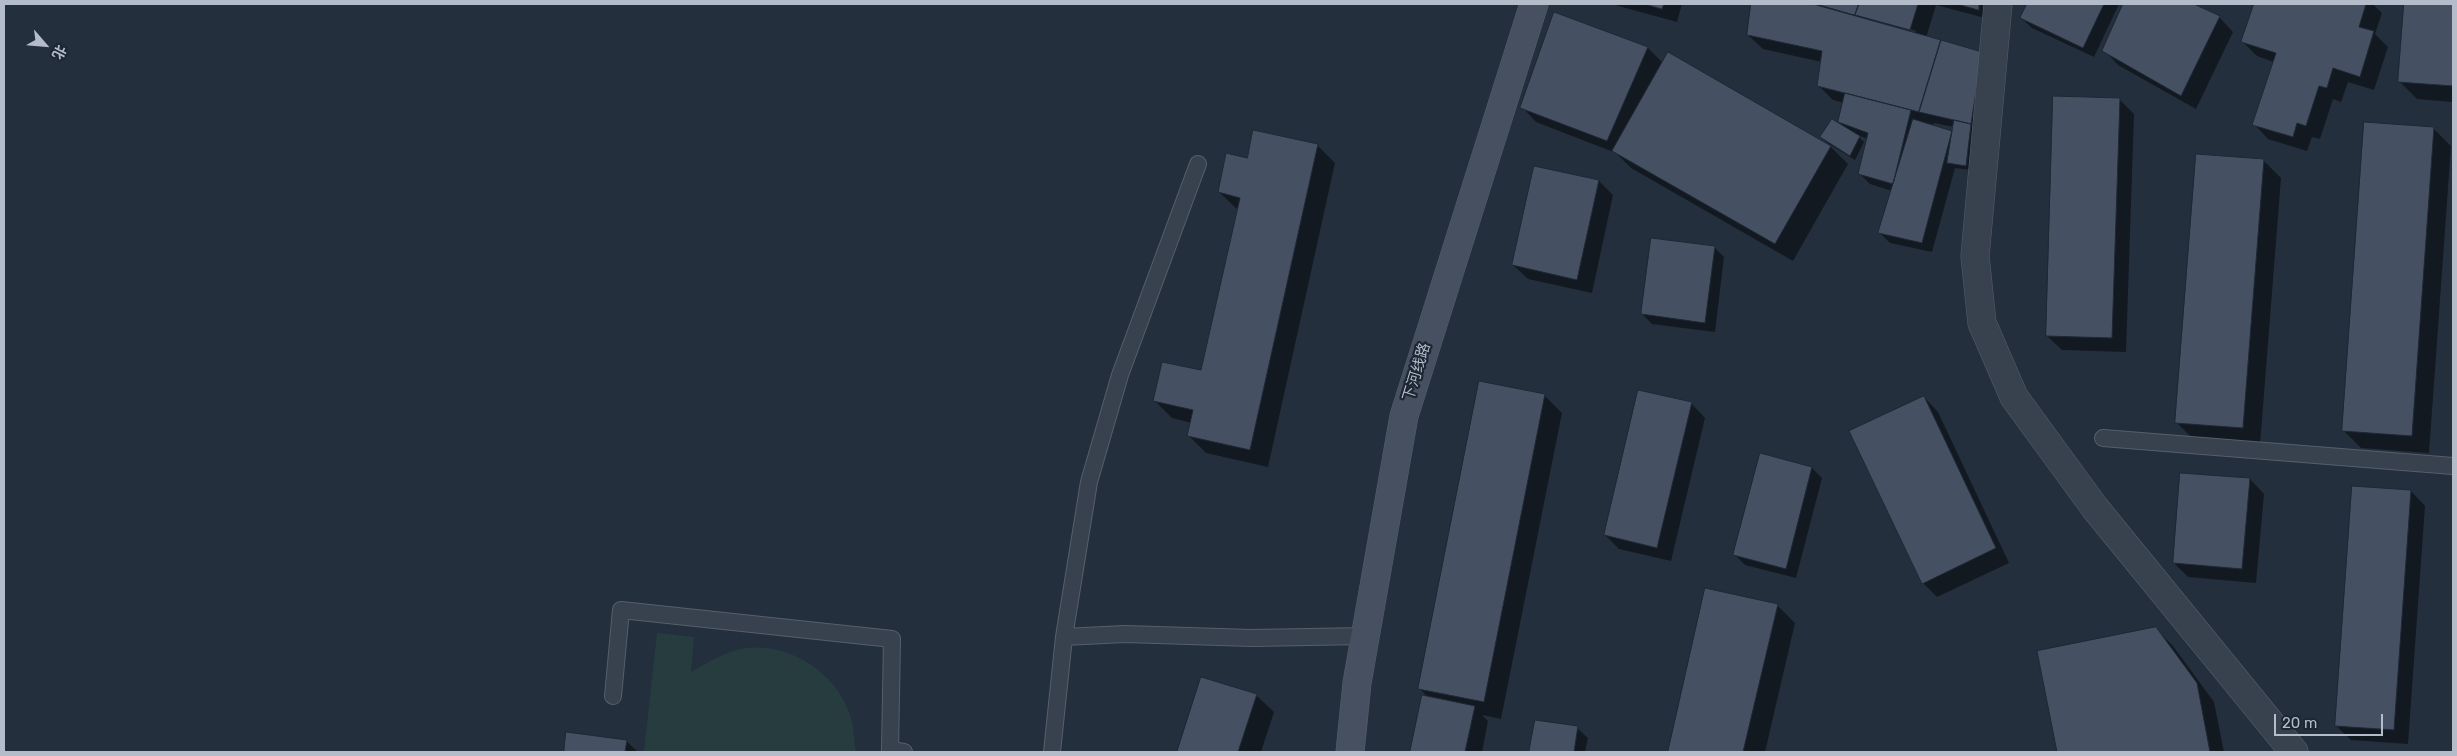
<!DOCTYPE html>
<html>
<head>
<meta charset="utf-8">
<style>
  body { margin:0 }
  #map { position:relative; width:2457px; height:756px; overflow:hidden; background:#242f3e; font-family:Rubik,"Noto Sans SC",sans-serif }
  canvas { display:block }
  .frame { position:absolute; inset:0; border:5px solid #b4bcc9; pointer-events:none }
  .north { position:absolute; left:20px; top:20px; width:50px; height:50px; -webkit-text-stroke:4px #1d2633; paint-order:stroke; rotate:117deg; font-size:14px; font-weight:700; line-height:20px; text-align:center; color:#b4bcc9 }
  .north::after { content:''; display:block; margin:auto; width:18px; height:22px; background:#b4bcc9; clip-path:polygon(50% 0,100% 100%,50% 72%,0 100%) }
  .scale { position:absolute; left:2274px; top:714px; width:109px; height:22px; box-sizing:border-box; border:2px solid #b4bcc9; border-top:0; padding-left:6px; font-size:15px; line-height:18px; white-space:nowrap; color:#b4bcc9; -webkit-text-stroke:4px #1d2633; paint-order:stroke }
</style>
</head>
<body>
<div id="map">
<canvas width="2457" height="756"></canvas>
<div class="frame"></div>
<div class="north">北</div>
<div class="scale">20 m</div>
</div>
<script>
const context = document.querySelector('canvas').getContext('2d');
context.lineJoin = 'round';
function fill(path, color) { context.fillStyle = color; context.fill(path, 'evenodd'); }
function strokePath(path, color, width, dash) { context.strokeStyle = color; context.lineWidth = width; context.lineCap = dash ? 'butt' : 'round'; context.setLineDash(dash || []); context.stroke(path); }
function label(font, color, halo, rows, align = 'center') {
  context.font = font + ' Rubik,"Noto Sans SC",sans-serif'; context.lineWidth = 4.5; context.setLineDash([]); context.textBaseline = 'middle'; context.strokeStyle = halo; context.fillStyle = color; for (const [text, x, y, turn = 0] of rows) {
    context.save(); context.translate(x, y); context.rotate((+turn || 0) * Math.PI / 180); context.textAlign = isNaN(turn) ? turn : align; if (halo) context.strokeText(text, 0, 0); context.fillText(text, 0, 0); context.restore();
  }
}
fill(new Path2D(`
  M657 633 694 637 691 672C709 662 725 651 747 648 792 643 838 674 851 718 854 728 854 741 856 752H644Z`), '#263c3f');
fill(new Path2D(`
  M1611 4H1682L1677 22Z
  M1752 4H1990L1989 19 1936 5 1926 38 1982 53 1971 170 1955 168 1932 252 1890 243 1880 233 1892 191 1870 184 1860 174 1868 139 1857 135 1864 142 1855 160 1829 144 1821 137 1843 126 1839 122 1844 103 1833 100 1819 86 1822 62 1763 49 1748 35ZM1876 19 1916 31 1915 33 1876 22ZM1934 123 1954 127 1953 132 1933 126Z
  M2029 4H2119L2094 57 2032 28 2021 18Z
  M2124 4H2191L2219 17 2233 32 2196 109 2118 65 2104 50Z
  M2255 4H2373L2382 13 2375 34 2388 47 2374 90 2348 82 2341 102 2333 99 2320 139 2312 137 2307 151 2268 139 2254 124 2274 62 2257 56 2243 42Z
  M2405 4H2453V102L2417 99 2399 81Z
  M1555 13 1648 48 1663 63 1829 145 1848 164 1793 261 1631 168 1616 153 1536 122 1522 107Z
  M2119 99 2134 114 2126 352 2062 350 2047 336Z
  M2433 128 2451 146 2429 453 2361 448 2343 430Z
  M1317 145 1335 163 1268 467 1206 453 1189 436 1192 423 1172 418 1155 401 1202 372 1238 210 1219 192 1248 159Z
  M2263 160 2281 178 2260 445 2194 440 2176 422Z
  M1599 181 1613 195 1592 293 1528 279 1513 265Z
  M1714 247 1724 257 1715 332 1652 324 1642 314Z
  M1544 395 1562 413 1501 719 1482 715 1488 721 1482 752H1411L1423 696 1428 697 1419 688Z
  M1924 397 1938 412 2009 563 1937 597 1923 583Z
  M1691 403 1705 418 1671 561 1619 549 1605 535Z
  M1812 468 1822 478 1796 578 1745 565 1735 555Z
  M2250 479 2264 494 2256 583 2188 577 2174 563Z
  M2411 491 2425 506 2408 744 2351 740 2336 726Z
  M1706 590 1777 605 1795 623 1765 752H1669Z
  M2155 628 2173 646 2214 702 2224 752H2058L2038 652Z
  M1201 678 1256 695 1274 712 1261 752H1178Z
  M1536 721 1577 728 1588 738 1585 752H1530Z
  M568 733 626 741 638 752H565Z`), '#0007');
const building = new Path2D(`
  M1645 4H1664L1662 9Z
  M1751 4H1813L1941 40 1919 112 1817 86 1822 51 1747 35Z
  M1816 4H1859L1855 15Z
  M1859 4H1918L1910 30 1855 15Z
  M1957 4H1979V10Z
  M2027 4H2104L2083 48 2020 18Z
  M2123 4H2194L2220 16 2181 96 2102 51Z
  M2254 4H2366L2359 27 2374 31 2360 77 2333 68 2327 88 2319 86 2306 126 2297 123 2293 137 2252 125 2276 53 2241 42Z
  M2404 4H2453V86L2398 82Z
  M1554 12 1648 47 1607 141 1520 108Z
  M1941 40 1982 52 1971 124 1919 112Z
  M1668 52 1831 146 1775 244 1612 151Z
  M1845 93 1911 110 1893 184 1858 174 1868 133 1838 122Z
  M2053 96 2120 98 2112 338 2046 336Z
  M1832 119 1860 136 1850 156 1820 137Z
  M1913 119 1952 131 1922 243 1878 233Z
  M1954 120 1971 124 1966 166 1947 163Z
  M2364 122 2434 127 2412 436 2342 431Z
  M1253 130 1318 144 1250 450 1187 436 1193 410 1153 401 1162 362 1201 370 1240 198 1218 192 1226 153 1247 158Z
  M2196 154 2264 159 2243 428 2175 423Z
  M1534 166 1599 180 1577 280 1512 265Z
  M1651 238 1715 246 1705 323 1641 314Z
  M1479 381 1545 394 1484 702 1418 689Z
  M1638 390 1692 402 1657 548 1604 535Z
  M1924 396 1996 548 1922 584 1849 431Z
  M1760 453 1812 467 1786 569 1733 555Z
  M2180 473 2250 478 2242 569 2173 563Z
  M2352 486 2411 490 2394 730 2335 726Z
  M1705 588 1778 604 1743 752H1668Z
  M2156 627 2197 683 2210 752H2057L2037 651Z
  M1201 677 1257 694 1238 752H1177Z
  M1422 695 1475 706 1465 752H1410Z
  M1535 720 1578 726 1574 752H1529Z
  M566 732 627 740 625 752H564Z`);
fill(building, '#455162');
strokePath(building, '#1f2835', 1);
const lane = new Path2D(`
  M2103 438 2453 466
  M1064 637 1089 482 1120 375 1198 164
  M613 696 621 610 892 639 890 750 904 752
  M1052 752 1064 637 1125 634 1252 638 1365 636`);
const street = new Path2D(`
  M1998 4 1975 256 1982 323 2014 397 2095 508 2294 752`);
const secondary = new Path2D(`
  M1350 752 1357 683 1404 416 1534 4`);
strokePath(lane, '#565f6c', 18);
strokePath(street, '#565f6c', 29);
strokePath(secondary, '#565f6c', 29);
strokePath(lane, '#38414e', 16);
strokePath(street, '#38414e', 28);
strokePath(secondary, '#465061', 28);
label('15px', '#b4bcc9', '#1d2633', [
  ["下河线路",1417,372,-73]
]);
</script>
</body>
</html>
